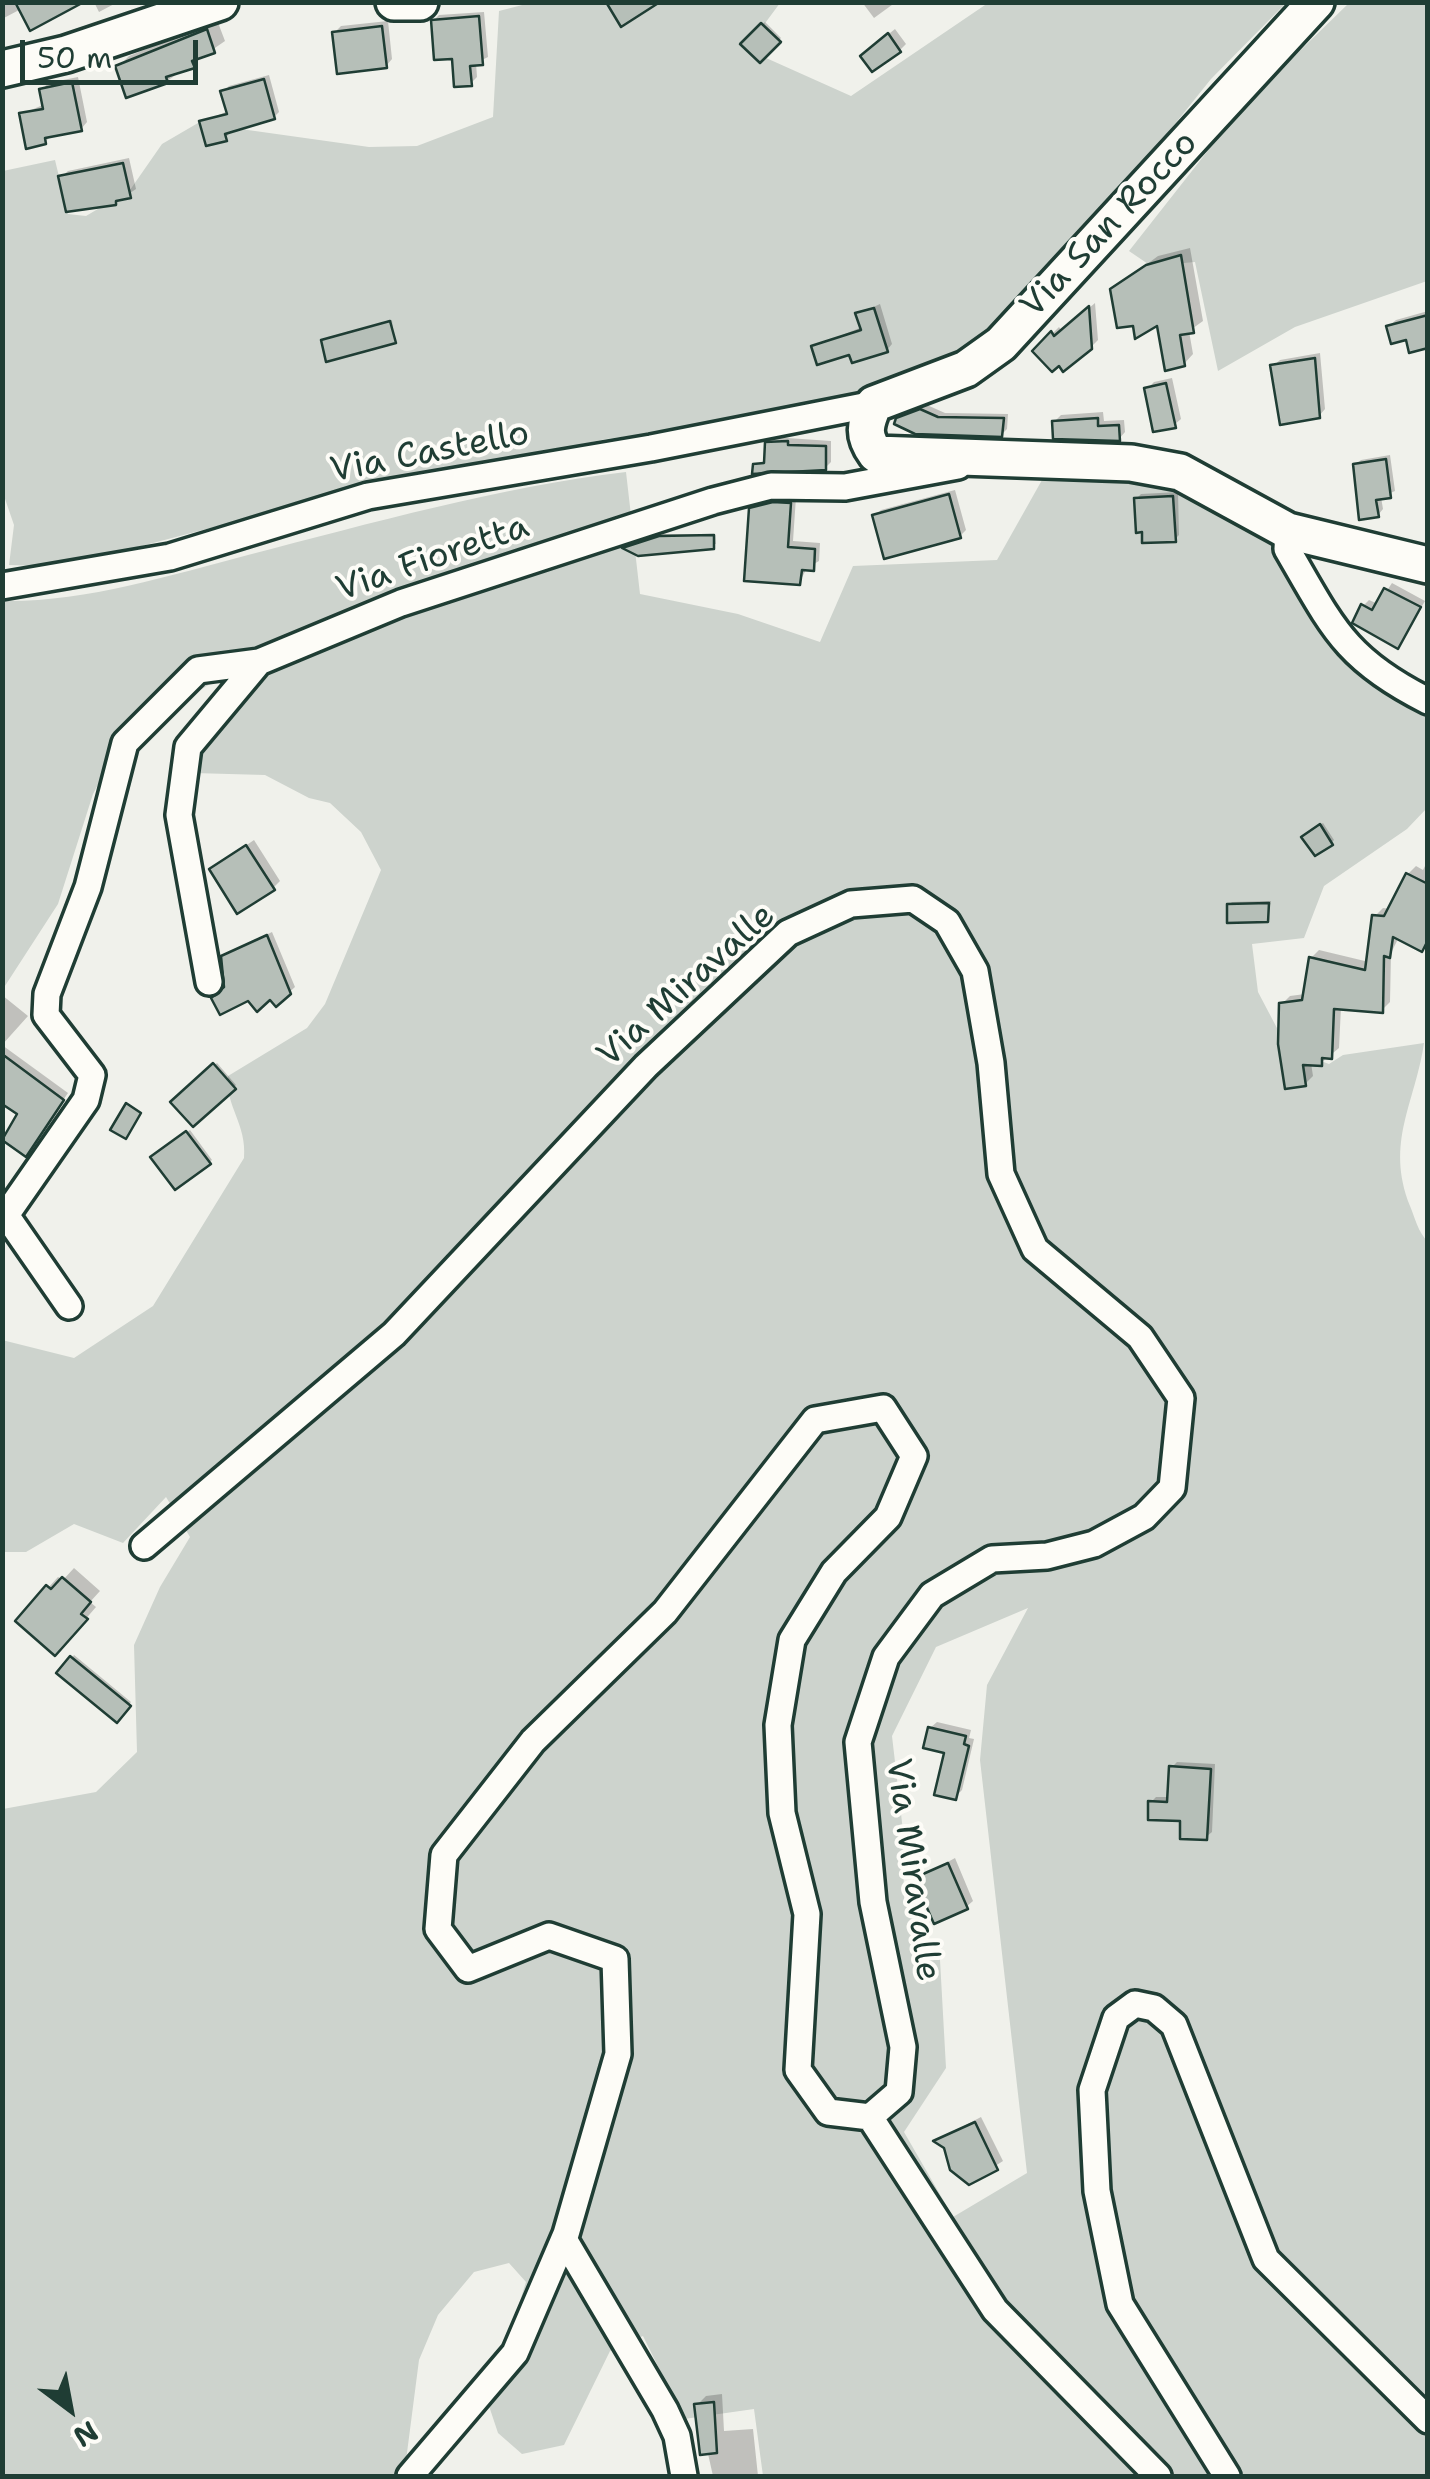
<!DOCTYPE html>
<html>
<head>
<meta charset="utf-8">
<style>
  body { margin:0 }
  #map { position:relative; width:1430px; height:2479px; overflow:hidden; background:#f0f1eb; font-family:"Shantell Sans",sans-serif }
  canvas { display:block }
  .frame { position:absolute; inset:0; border:5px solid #1f3d34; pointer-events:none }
  .north { position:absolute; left:20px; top:2359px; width:100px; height:100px; -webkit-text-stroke:8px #fdfcf7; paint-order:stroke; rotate:148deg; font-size:28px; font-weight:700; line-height:40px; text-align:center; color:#1f3d34 }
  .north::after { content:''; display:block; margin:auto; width:35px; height:45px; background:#1f3d34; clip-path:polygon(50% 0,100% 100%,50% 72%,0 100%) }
  .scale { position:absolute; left:20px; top:40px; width:178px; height:45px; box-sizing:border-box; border:5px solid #1f3d34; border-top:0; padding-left:12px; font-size:30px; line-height:35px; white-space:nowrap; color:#1f3d34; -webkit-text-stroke:8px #fdfcf7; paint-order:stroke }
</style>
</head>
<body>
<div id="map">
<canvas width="1430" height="2479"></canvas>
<div class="frame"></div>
<div class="north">N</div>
<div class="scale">50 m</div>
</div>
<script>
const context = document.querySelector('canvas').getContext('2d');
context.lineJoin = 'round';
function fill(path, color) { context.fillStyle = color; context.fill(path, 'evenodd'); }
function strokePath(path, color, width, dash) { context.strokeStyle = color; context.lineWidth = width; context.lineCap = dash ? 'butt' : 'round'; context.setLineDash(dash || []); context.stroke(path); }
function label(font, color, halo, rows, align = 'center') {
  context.font = font + ' "Shantell Sans",sans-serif'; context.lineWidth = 8; context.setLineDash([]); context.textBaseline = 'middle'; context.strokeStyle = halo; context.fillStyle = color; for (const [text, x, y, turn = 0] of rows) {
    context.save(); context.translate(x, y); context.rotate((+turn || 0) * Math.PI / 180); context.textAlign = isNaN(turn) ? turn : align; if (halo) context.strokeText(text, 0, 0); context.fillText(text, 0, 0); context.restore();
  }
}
fill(new Path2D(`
  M530 3H780L746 49 851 96 988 3H1286L1211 79 1008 332 842 408 606 439 333 496 130 549 44 566 9 565 14 525 3 493V171L55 160 68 214 86 216 130 190 162 144 198 123 369 147 417 146 493 117 499 11Z
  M1349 3H1427V281L1295 327 1218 371 1195 262 1151 266 1129 251 1243 106Z
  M1076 468 1191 491 1305 552C1327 617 1374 654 1427 691V808L1407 829 1324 886 1304 938 1252 944 1258 992 1288 1049 1329 1064 1343 1055 1424 1043C1415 1104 1385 1142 1410 1206 1415 1218 1418 1232 1428 1242L1427 2476H763L754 2409 684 2419 643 2336 610 2351 564 2445 522 2454 498 2433 488 2403 526 2282 509 2263 474 2272 438 2315 419 2360 404 2476H3V1809L96 1792 137 1752 134 1645 160 1587 190 1537 166 1497 123 1543 74 1524 26 1552H3L2 1340 74 1358 153 1306 244 1158C247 1124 225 1106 228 1076L307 1028 325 1004 381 870 361 832 330 803 309 798 265 775 193 773 178 747 234 670 125 734 93 794 58 904 3 989V601C86 602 167 576 248 555 372 523 499 487 626 472L640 594 738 614 820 642 853 566 997 560 1042 480 1033 479ZM1028 1608 987 1685 980 1760 1027 2173 953 2217 904 2132 946 2068 940 1960 904 1899 903 1831 892 1736 936 1647Z`), '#cdd3cd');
fill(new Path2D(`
  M2 2H64L21 9 2 19Z
  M94 2H118L99 12Z
  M862 2H896L874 18Z
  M484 12 488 57 476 63 477 77 471 83 433 21 439 15Z
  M217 20 225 41 167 81 118 67 129 56Z
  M388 21 392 59 386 66 335 32 341 26Z
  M765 22 781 38 760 60 744 44Z
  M895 29 906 44 900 50 870 49Z
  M269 75 279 112 274 117 231 130 226 138 202 122 228 111 223 92 229 86Z
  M78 77 87 122 81 129 53 134 45 142 22 114 45 104 42 90 48 83Z
  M129 158 136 189 115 203 61 177 68 171Z
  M1190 248 1203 321 1189 331 1193 354 1184 364 1159 322 1135 323 1112 290 1158 256Z
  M1095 303 1098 340 1091 347 1035 351 1059 327 1062 331Z
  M880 304 892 344 887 350 813 347 862 327 858 314Z
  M1428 311V345L1389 326 1396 320Z
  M392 320 394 340 323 341 326 338Z
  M1320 353 1325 409 1319 416 1273 366 1280 360Z
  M1172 378 1181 419 1174 425 1147 389 1154 382Z
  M927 405 945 413 1008 414 1007 429 1001 435 898 420Z
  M1103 412 1104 421 1124 420 1125 432 1119 439 1054 422 1061 415Z
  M773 437 831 441V462L825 468 755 465 767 459V443Z
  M1390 455 1395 491 1381 497 1383 509 1378 515 1355 465 1361 460Z
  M955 490 966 530 960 536 875 516 881 510Z
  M1178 492 1179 535 1174 540 1136 499 1141 494Z
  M796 497 793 541 820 543 819 561 807 568 799 583 752 510 759 503Z
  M663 534H715L716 544 626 547Z
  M1392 583 1425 601 1398 646 1363 606 1369 600 1378 604Z
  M1323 823 1334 840 1331 843 1307 835Z
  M254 840 280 881 273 888 212 869Z
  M1428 860V942L1421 949 1399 937 1391 953 1390 1002 1382 1010 1341 1007 1339 1048 1321 1063H1311L1313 1076 1305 1084 1282 1004 1290 996 1305 994 1311 958 1319 950 1369 962 1375 916 1383 908 1390 909 1408 874 1416 866 1423 870Z
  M1271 901 1267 920 1229 905 1232 902Z
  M272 932 295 987 276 1004 271 997 227 987 223 956Z
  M2 995 28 1016 2 1045Z
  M2 1045 68 1093 26 1154 3 1137 20 1114 2 1099Z
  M217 1063 236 1085 193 1124 174 1102Z
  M190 1130 212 1160 175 1187 154 1157Z
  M74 1568 100 1591 90 1602 96 1607 65 1643 18 1621 58 1577 63 1580Z
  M74 1655 131 1702 117 1719 60 1673Z
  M937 1722 971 1730 969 1738 974 1739 962 1790 955 1797 947 1751 930 1728Z
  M1177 1762 1215 1764 1212 1832 1206 1837 1151 1802 1156 1797H1170L1172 1767Z
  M955 1858 973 1901 966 1907 917 1879Z
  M981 2117 1003 2161 970 2182 937 2140Z
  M722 2394 724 2431 753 2429 758 2476H713L697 2405 706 2396Z`), '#0003');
const building = new Path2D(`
  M15 2H84L30 31Z
  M606 2H660L621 27Z
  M479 16 483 65 470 66 472 86 454 87 452 59 434 60 431 20Z
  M761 23 781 42 760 63 740 44Z
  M382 26 387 68 337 74 332 32Z
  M207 29 215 53 192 61 195 68 166 77 168 83 126 98 115 66Z
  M888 33 901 52 872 72 860 56Z
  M264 79 275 119 225 134 227 141 206 146 199 121 227 114 220 91Z
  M72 82 82 131 45 138 46 144 26 149 19 113 43 109 39 89Z
  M123 163 131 198 116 201V205L66 212 58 176Z
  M1181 255 1194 333 1180 335 1185 366 1165 371 1157 326 1135 339 1133 326 1117 328 1110 289 1146 265Z
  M1089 306 1092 349 1063 372 1059 366 1052 372 1032 351 1051 331 1054 336Z
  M874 308 888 352 852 363 849 355 817 365 811 346 861 330 855 313Z
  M1428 315V348L1409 353 1406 340 1391 344 1386 326Z
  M390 321 396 343 326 362 321 340Z
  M1315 358 1320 418 1280 425 1270 365Z
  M1166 383 1176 428 1153 432 1144 388Z
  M920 409 938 417 1004 418 1002 437 915 434 894 424 896 418Z
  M1098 418V426L1119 425 1120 441 1053 439 1052 421Z
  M788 441V445L826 446V470L752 474 753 464 764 463 765 442Z
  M1386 459 1391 498 1376 500 1379 517 1359 520 1353 464Z
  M949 494 961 538 884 559 872 515Z
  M1173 496 1176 542 1142 543V532L1136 533 1134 498Z
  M773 502 791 503 788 547 815 549 814 571 802 570 800 585 744 581 749 508Z
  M714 535V549L638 556 622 548 659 536Z
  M1384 588 1421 607 1398 649 1352 623 1361 604 1372 610Z
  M1320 824 1333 845 1315 856 1301 837Z
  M246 845 275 890 237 914 209 869Z
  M1406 873 1428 884V940L1422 952 1393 937 1390 958 1384 956 1383 1013 1334 1009 1332 1059 1322 1058V1066L1303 1065 1306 1086 1285 1089 1278 1044 1279 1003 1302 1000 1309 957 1365 970 1372 915 1384 916Z
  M1269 903 1268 922 1227 923V904Z
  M267 935 291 994 276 1007 270 1000 257 1012 248 1001 220 1015 211 998 224 987 221 956Z
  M2 1054 64 1100 26 1157 2 1140 17 1114 2 1104Z
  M213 1063 236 1089 193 1127 170 1102Z
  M126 1103 141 1113 126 1139 110 1130Z
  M186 1131 211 1164 175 1190 150 1157Z
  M62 1577 91 1602 81 1614 88 1619 55 1656 15 1621 46 1585 51 1589Z
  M70 1656 131 1706 117 1723 56 1673Z
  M928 1727 966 1736 964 1744 969 1746 956 1800 934 1795 944 1753 923 1748Z
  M1169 1766 1211 1769 1207 1840 1180 1839V1821L1148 1820V1801L1167 1802Z
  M948 1863 968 1909 934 1924 914 1878Z
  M975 2122 998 2170 969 2185 950 2170 944 2148 933 2141Z
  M714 2402 717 2453 700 2455 694 2404Z`);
fill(building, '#b6bfb8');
strokePath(building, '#1f3d34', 2.5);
const street = new Path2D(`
  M1288 531 1287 549C1332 626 1344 659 1428 701
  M2 586 170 557 368 496 651 448 874 404
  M209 982 179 815 188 747 259 662 401 603 713 501 771 486 845 487 958 466
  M69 1306 6 1215 86 1100 92 1075 46 1015 47 994 88 887 125 743 198 670 259 662
  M144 1546 394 1334 646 1066 788 933 851 904 913 899 947 922 975 971 991 1063 1001 1174 1035 1249 1140 1337 1181 1398 1172 1488 1144 1517 1094 1544 1047 1556 992 1559 932 1595 886 1657 858 1742 873 1902 903 2047 899 2092 870 2117 995 2310 1158 2476
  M564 2239 665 2410 677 2436 684 2476
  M410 2476 515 2353 566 2234 618 2054 615 1959 549 1936 468 1969 438 1929 444 1855 533 1741 665 1612 815 1420 883 1408 914 1456 888 1517 834 1572 792 1640 778 1725 782 1813 807 1914 798 2070 828 2112 870 2117
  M1227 2476 1120 2304 1097 2191 1092 2090 1116 2018 1135 2004 1154 2008 1174 2025 1266 2259 1428 2420`);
const secondary = new Path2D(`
  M394 2H420
  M1316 2 1001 344 966 369 874 404C865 425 862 435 876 454L1131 463 1180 472 1288 531 1428 565
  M2 69 66 54 220 2`);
strokePath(street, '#1f3d34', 32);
strokePath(secondary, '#1f3d34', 42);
strokePath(street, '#fdfcf7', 25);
strokePath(secondary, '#fdfcf7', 35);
label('35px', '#1f3d34', '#fdfcf7', [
  ["Via San Rocco",1110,225,-47],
  ["Via Castello",430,453,-11],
  ["Via Fioretta",433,559,-19],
  ["Via Miravalle",687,986,-42],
  ["Via Miravalle",912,1870,82]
]);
</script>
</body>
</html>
